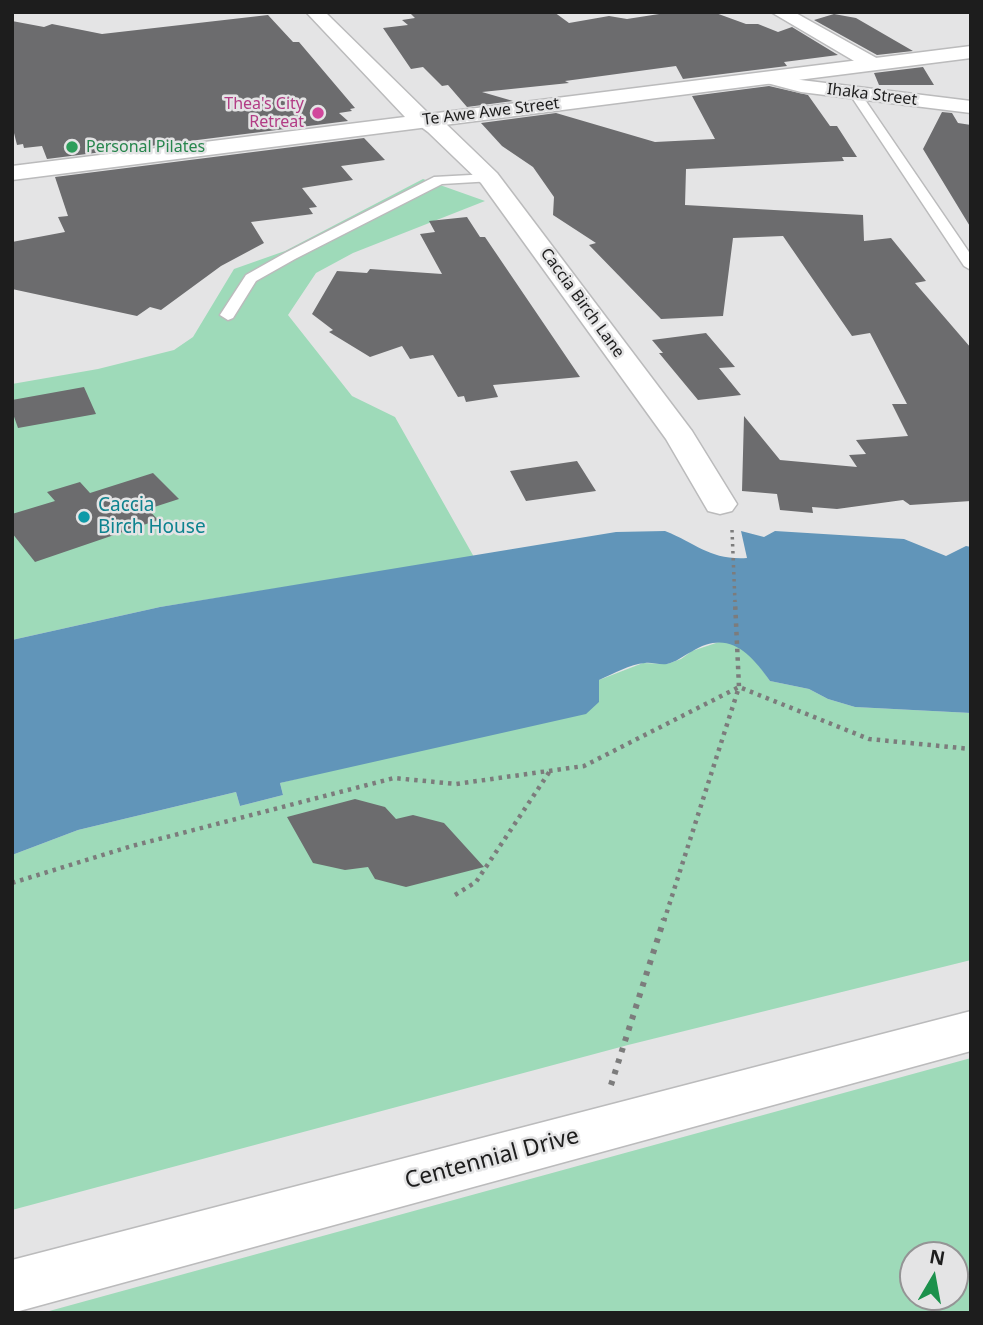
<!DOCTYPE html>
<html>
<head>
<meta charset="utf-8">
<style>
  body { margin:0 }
  #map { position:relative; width:983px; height:1325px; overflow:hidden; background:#e4e4e5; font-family:"Noto Sans",sans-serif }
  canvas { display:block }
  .frame { position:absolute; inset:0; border:14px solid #1d1d1d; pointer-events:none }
  .north { position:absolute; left:899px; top:1241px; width:70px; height:70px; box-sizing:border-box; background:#e4e4e5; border:2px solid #949495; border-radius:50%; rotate:10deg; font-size:19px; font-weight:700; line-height:28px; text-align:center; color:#1d1d1d }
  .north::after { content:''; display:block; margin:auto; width:24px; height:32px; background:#1c914c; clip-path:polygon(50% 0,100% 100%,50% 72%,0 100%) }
</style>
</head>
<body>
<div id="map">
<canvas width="983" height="1325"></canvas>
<div class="frame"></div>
<div class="north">N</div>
</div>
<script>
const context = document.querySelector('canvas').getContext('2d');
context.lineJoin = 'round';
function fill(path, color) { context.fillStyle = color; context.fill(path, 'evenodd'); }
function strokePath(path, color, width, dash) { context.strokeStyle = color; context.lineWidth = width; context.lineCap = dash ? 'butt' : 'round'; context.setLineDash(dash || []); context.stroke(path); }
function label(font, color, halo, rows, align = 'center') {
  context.font = font + ' "Noto Sans",sans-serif'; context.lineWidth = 5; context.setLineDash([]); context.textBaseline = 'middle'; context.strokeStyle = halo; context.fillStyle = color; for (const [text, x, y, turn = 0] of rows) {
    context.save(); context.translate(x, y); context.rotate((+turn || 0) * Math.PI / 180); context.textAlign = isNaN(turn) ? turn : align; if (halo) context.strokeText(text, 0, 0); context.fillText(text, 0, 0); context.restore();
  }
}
fill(new Path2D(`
  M423 179 485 201 353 253 316 273 288 315 352 396 395 417 474 557 160 607 12 640V384L98 369 174 350 193 337 234 269 285 251Z
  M722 641C742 642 760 665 770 681L809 689 828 699 855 707 971 713V960L628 1045 12 1210V855L78 830 236 792 240 806 283 795 280 783 599 702V680L643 663 667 664 681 659 692 651Z
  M971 1058V1313H42ZM913 1255H955V1297H913Z`), '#9edab9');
fill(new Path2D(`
  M665 531C698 544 709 560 747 558L741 531 764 537 775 531 904 539 946 556 966 546 971 547V713L855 707 828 699 809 689 770 681C749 651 727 629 691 652 683 656 676 662 667 664 659 665 652 662 645 663 630 664 613 674 599 680V702L586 714 280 783 283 795 240 806 236 792 78 830 12 855V640L160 607 616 532Z`), '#6195b9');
fill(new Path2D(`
  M409 12H554L569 23 609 16 627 19 672 12H713L746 24H758L778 32 792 27 838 55 784 62 787 66 683 79 676 66 565 81 569 83 482 92 513 101 467 107 448 85 442 86 423 67 411 69 383 28 408 25 402 20 415 18Z
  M834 14 856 18 913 51 877 55 814 20Z
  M268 15 293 42H299L355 108 350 109 352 111 339 113 348 121 47 159 42 146 24 148 23 144 17 145 12 125V21L44 27 52 24 102 34Z
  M923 67 934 85H879L874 73Z
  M769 86 808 95 830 126H837L857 157H842L844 161 686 169 685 205 863 215 864 241 891 238 926 281 915 283 971 348V501L910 505 903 500 837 509 812 507 813 513 780 510 777 494 742 491 744 416 780 460 857 467 849 455 866 454 856 440 908 436 892 404H907L870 333 852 336 783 236 733 238 723 316 661 319 589 245 596 243 553 215 554 197 533 167 502 146 481 123 556 113 655 142 715 139 692 96Z
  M942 112 952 113 958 123 971 125V228L923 149Z
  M364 138 385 160 341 166 353 180 302 188 317 207 309 208 313 214 251 222 264 243 221 266 161 310 150 307 137 316 12 289V242L65 232 58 217 68 216 55 177Z
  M467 217 480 237H485L580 377 493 385 498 397 466 402 464 396 458 397 433 355 410 359 402 346 370 357 329 332 333 330 312 314 337 271 367 273 370 269 442 274 420 234 435 232 429 221Z
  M706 333 735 367 719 368 741 395 698 400 659 353H663L652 340Z
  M84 387 96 414 18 428 12 411V400Z
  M577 461 596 491 526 501 510 471Z
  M153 473 179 499 148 509 158 520 35 562 12 533V514L55 501 47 492 80 482 90 493Z
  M355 799 385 807 396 819 413 815 444 823 484 867 406 887 375 879 368 867 345 870 313 863 287 817Z`), '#6c6c6e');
const lane = new Path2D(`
  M855 90 859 91 971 255V270L964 266 849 93Z
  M489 174 493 175V181L442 184 295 259 256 281 233 318 228 320 220 315 246 275 285 253 434 177Z`);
const street = new Path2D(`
  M771 12H794L880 60 883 64 880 68H866Z
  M774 73 801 80 971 101V113L801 92 767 83 764 79 767 75Z
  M423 114 444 122 497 173 692 431 737 504 732 511 720 514 708 511 666 439 481 183 428 132 412 120 415 115Z
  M971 1011V1051L12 1313V1260Z`);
const secondary = new Path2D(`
  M306 12H325L429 114 971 46V58L12 180V166L405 117Z`);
strokePath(lane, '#bbbbbc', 3);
strokePath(street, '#bbbbbc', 3);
strokePath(secondary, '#bbbbbc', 3);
strokePath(new Path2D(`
  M732 530 735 602`), '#7c7c7c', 3.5, [2.5, 4.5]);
strokePath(new Path2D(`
  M12 883 132 846 394 778 456 784 584 766 739 687 869 739 971 749
  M455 895 476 882 550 771
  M664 921 739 687 735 601`), '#7c7c7c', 4.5, [3.5, 5]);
strokePath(new Path2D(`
  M611 1085 664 919`), '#7c7c7c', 6, [4.5, 7]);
fill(lane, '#fff');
fill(street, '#fff');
fill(secondary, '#fff');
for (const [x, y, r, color] of [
  [318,113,7,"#d1479c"],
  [72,147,7,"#2e9e5b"],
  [84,517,7,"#0f9aa8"]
]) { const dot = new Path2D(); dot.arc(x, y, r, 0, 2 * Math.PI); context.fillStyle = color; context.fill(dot); strokePath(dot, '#e4e4e5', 2.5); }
label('16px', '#1d1d1d', '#e4e4e5', [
  ["Ihaka Street",872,95,7],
  ["Te Awe Awe Street",491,112,-7],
  ["Caccia Birch Lane",582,303,54]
]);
label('16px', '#b23c85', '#e4e4e5', [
  ["Thea's City",304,104],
  ["Retreat",304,122]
], 'right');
label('16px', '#27864d', '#e4e4e5', [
  ["Personal Pilates",86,147]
], 'left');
label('19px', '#0d838f', '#e4e4e5', [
  ["Caccia",98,506],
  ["Birch House",98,528]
], 'left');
label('23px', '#1d1d1d', '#e4e4e5', [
  ["Centennial Drive",492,1159,-15]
]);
</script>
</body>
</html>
